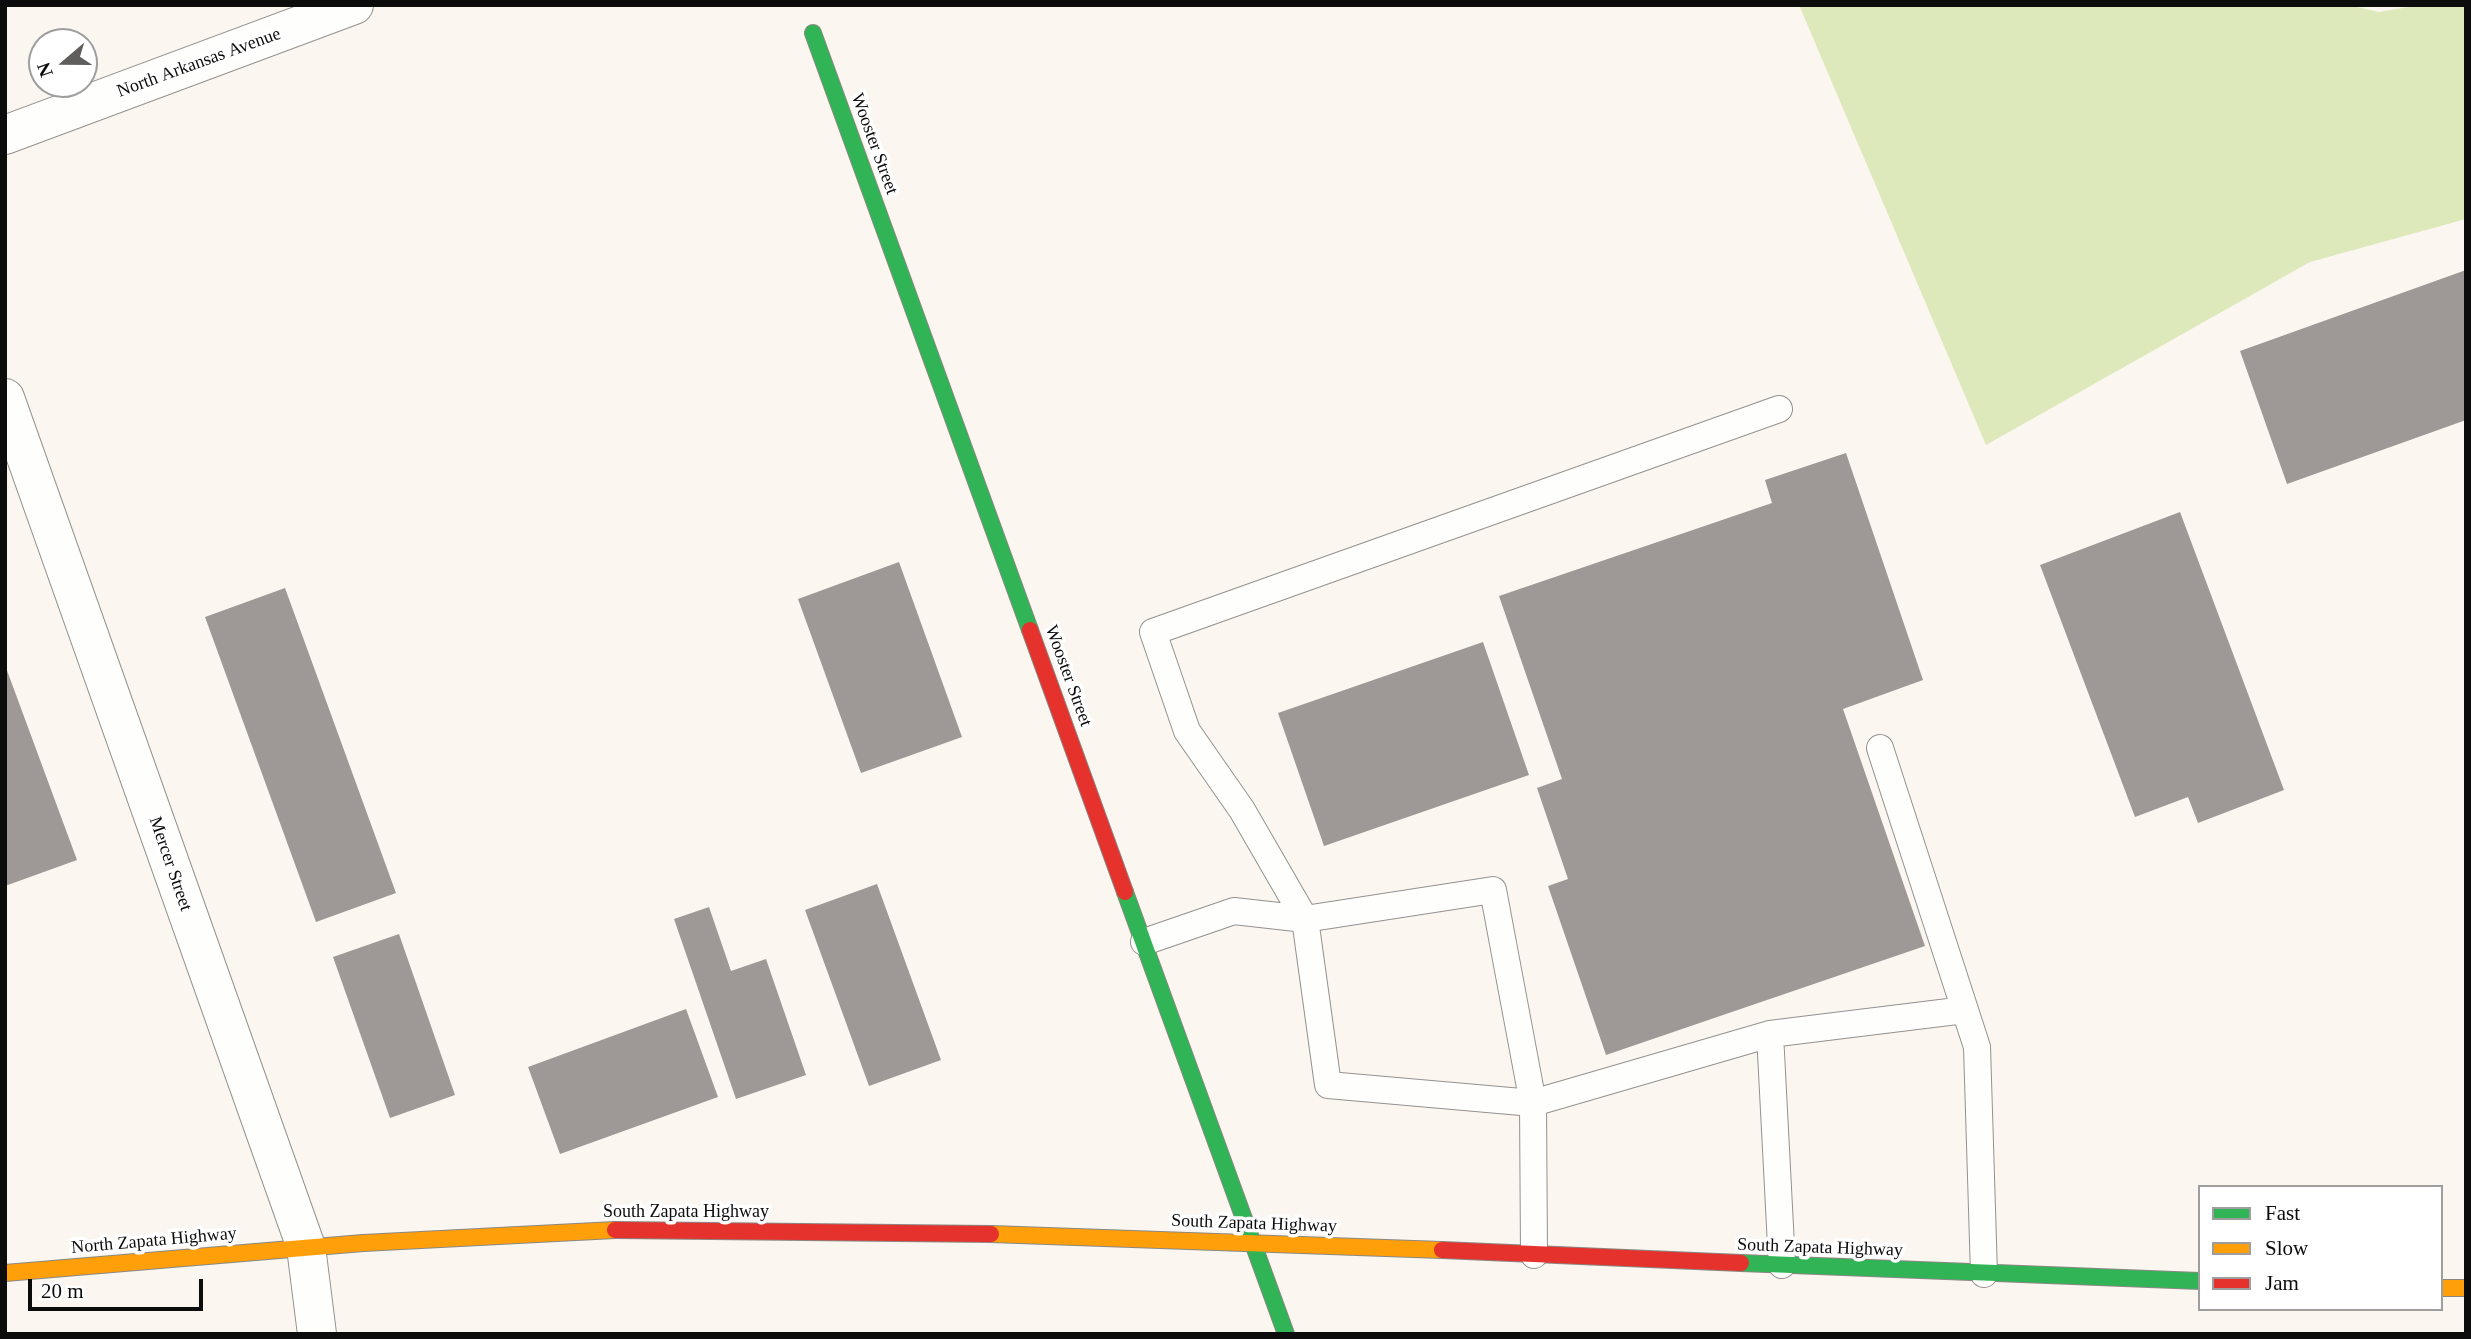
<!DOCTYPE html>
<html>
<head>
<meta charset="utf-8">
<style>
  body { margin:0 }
  #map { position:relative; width:2471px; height:1339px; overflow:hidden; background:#fbf6f0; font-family:"Times New Roman",serif }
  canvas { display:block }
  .frame { position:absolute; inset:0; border:7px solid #0c0c0c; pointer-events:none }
  .legend { position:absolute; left:2198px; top:1185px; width:245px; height:126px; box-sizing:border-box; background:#fff; border:2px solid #9e9e9e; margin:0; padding:9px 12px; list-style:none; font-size:21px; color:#0c0c0c }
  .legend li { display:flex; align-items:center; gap:14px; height:35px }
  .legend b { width:35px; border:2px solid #9e9e9e }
  .north { position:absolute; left:28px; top:28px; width:70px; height:70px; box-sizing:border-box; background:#fff; border:2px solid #9e9e9e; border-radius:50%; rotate:250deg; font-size:19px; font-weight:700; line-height:28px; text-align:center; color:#0c0c0c }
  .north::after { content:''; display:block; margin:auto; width:24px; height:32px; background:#605e5c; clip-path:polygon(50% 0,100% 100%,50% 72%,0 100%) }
  .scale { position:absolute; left:28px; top:1279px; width:175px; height:32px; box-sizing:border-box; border:4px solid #0c0c0c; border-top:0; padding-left:9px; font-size:21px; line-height:24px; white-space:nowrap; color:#0c0c0c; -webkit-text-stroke:5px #fff; paint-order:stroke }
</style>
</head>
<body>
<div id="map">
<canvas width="2471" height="1339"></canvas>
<div class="frame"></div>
<ul class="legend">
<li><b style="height:9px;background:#30b455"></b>Fast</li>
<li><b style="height:9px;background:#ff9f0a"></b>Slow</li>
<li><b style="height:9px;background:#e5322d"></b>Jam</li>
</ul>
<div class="north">N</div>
<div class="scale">20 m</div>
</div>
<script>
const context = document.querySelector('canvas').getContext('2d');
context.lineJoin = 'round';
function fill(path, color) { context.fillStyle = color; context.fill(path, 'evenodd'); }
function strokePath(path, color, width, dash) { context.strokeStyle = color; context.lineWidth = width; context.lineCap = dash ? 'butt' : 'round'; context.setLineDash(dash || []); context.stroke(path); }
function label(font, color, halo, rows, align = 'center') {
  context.font = font + ' "Times New Roman",serif'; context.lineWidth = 7; context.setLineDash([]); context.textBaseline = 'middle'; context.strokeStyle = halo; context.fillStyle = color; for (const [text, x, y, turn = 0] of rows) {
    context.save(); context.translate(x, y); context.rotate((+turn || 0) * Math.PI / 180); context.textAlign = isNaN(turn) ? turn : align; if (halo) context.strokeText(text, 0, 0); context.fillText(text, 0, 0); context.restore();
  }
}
fill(new Path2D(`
  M1799 5H2349L2379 12 2420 5H2466V219L2310 262 1986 445Z`), '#dee9bb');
fill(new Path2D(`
  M2466 270V420L2287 484 2240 351Z
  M1846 453 1923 680 1843 709 1925 946 1606 1055 1548 886 1568 879 1537 788 1562 779 1499 596 1772 503 1765 480Z
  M2180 512 2284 790 2198 823 2188 797 2135 817 2040 565Z
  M899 562 962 737 861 773 798 599Z
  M285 588 396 893 316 922 205 617Z
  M1483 642 1529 775 1324 846 1278 713Z
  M5 665 77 860 5 886Z
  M877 884 941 1060 869 1086 805 910Z
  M709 907 731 971 766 959 806 1075 736 1099 674 919Z
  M399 934 455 1095 390 1118 333 957Z
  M686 1009 718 1097 560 1154 528 1067Z`), '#9e9996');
const lane = new Path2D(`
  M1880 748 1977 1047 1984 1274
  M1493 890 1533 1103 1328 1085 1305 919Z
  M1305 919 1242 810 1187 731 1153 632 1779 409
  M1144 942 1234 911 1305 919
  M1770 1034 1965 1010
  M1534 1255 1533 1103 1770 1034 1782 1265`);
const street = new Path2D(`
  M5 135 354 5
  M5 398 306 1247 317 1334`);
const fast = new Path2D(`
  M813 33 1030 630
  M1125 892 1286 1334
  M1741 1263 2200 1281`);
const slow = new Path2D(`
  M991 1234 1442 1250
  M5 1273 363 1243 615 1230
  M2441 1288H2466`);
const jam = new Path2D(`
  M1030 630 1125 892
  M615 1230 991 1234
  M1442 1250 1741 1263`);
strokePath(lane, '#94918f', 28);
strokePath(street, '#94918f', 40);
strokePath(fast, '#8a8885', 18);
strokePath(slow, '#8a8885', 18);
strokePath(jam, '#8a8885', 18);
strokePath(lane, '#fefefd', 26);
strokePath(street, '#fefefd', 38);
strokePath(fast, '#30b455', 16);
strokePath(slow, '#ff9f0a', 16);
strokePath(jam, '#e5322d', 16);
label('18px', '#0c0c0c', '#fff', [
  ["North Arkansas Avenue",199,63,-20],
  ["Wooster Street",874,144,70],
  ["Wooster Street",1068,676,70],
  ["Mercer Street",170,864,71],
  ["South Zapata Highway",686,1212],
  ["South Zapata Highway",1254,1224,2],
  ["North Zapata Highway",154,1241,-5],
  ["South Zapata Highway",1820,1248,2]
]);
</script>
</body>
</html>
